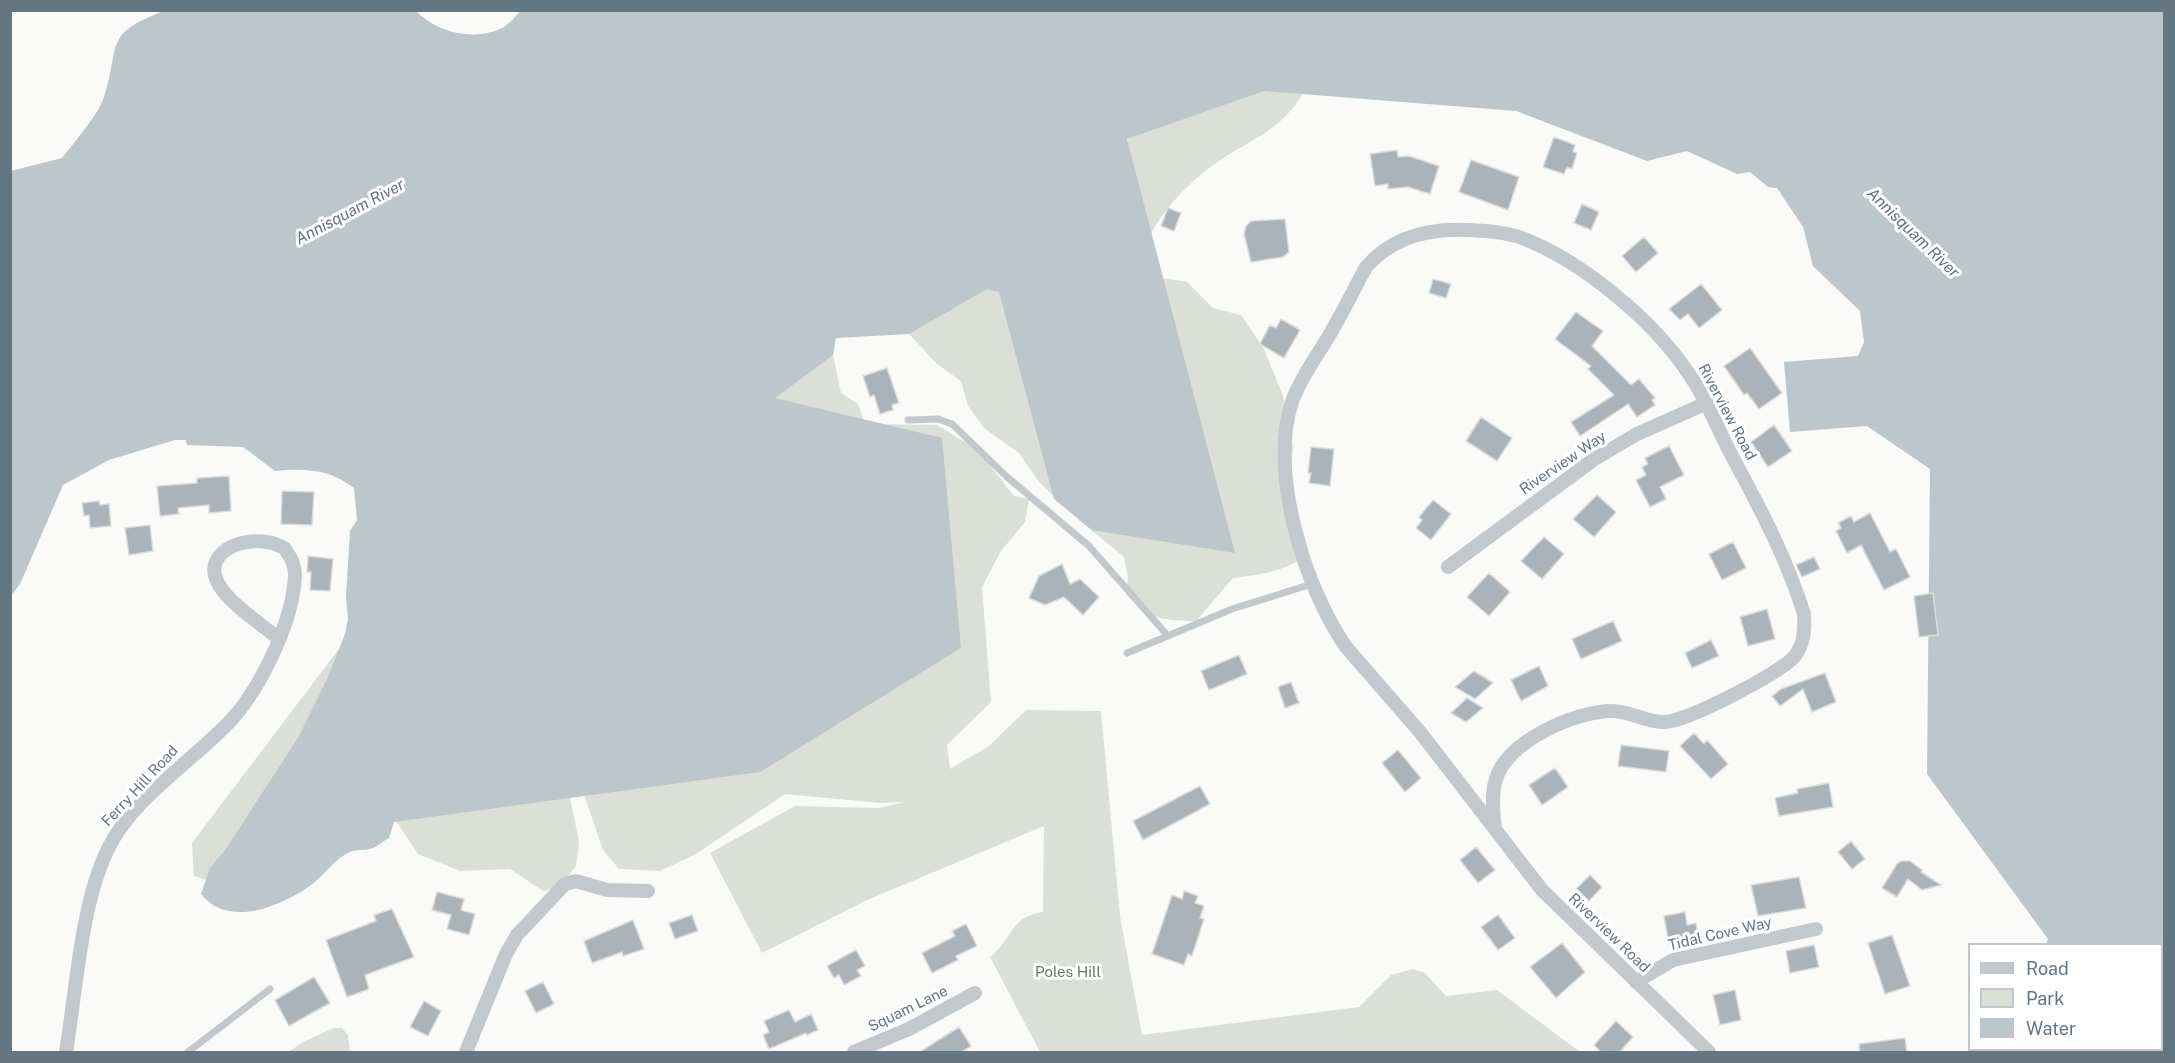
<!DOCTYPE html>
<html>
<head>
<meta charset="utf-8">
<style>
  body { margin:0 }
  #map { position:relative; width:2175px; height:1063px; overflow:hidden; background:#fafaf8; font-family:"Public Sans",sans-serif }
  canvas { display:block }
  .frame { position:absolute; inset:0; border:12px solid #657683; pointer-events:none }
  .legend { position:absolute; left:1968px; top:943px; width:195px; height:108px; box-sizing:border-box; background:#fff; border:2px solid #c1c8cd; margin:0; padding:8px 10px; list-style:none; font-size:18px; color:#657683 }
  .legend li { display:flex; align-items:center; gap:12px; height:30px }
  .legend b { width:30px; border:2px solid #c1c8cd }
</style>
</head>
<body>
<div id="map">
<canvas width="2175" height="1063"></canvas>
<div class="frame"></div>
<ul class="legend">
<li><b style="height:8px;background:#c3c8cc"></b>Road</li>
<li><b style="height:16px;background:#dadfd7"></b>Park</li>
<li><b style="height:16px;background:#bbc7cb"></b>Water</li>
</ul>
</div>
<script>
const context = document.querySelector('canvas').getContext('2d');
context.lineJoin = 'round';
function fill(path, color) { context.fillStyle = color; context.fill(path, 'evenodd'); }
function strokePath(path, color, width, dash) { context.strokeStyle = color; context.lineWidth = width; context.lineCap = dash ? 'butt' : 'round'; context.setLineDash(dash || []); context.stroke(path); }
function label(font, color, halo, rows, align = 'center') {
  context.font = font + ' "Public Sans",sans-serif'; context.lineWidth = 6; context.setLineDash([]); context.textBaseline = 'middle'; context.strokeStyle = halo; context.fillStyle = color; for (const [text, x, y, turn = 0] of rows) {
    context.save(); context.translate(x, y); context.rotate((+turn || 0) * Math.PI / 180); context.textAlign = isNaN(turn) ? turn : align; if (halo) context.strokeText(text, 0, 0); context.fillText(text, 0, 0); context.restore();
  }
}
fill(new Path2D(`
  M1221 77 1306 88C1281 135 1246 139 1208 169 1187 185 1163 210 1151 234 1146 246 1146 262 1144 275L1187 282 1213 308 1241 315 1264 349 1283 396 1293 446 1290 483 1309 553C1287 571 1261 575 1233 578L1196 621C1164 621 1148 619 1126 594L1128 577 1124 557 1079 520 1039 482 1019 453 984 428 968 406 961 381 937 364 909 334 1121 154 1136 125Z
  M833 355 841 393 858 404 865 424 937 425 978 450 1014 496 1029 499 1025 522 1001 551 982 587 991 702 947 745 950 769 989 746 1026 710 1101 711 1120 916 1142 1035 1359 1007 1391 975 1413 969 1425 973 1446 996 1497 990 1580 1052H1040L990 957C1014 938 1009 917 1043 912L1044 826 867 900 762 953 710 853 795 806 879 808 905 802 880 803 785 794 696 854 660 871 619 869 603 850 575 768 569 793 579 842 576 866 559 888 543 891 510 869 460 871 418 854 396 821 399 815 209 881 194 876 192 843 351 633Z
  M334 1028H342L348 1035 350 1052H288L305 1041Z`), '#dadfd7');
fill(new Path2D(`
  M522 10 2164 11V992H2162V944H2046L2048 939 1927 774 1930 469 1867 426 1790 432 1784 362 1858 356 1864 342 1860 311 1813 266 1803 227 1777 188 1768 187 1750 172 1737 174 1687 151 1647 161 1516 111 1264 91 1127 139 1235 553 1092 530 1054 499 999 292 987 289 909 334 836 338 833 355 775 398 942 438 961 648 760 772 394 822 389 838C383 841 378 846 373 848 366 851 357 849 350 852 334 859 324 876 311 885 282 906 228 929 201 894L210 868 225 850 298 738 327 679 345 634 348 619 346 597 350 531 357 520 354 488C330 469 304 468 275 471L243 447 187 445 186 440H175L109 460 63 485 20 584 11 596V171L62 158C73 144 100 112 104 97 121 45 102 34 164 11H416C437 33 476 42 504 27 510 23 516 15 522 10Z`), '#bbc7cb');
const building = new Path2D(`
  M1554 137 1575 145 1573 152 1577 153 1572 169 1567 167 1564 174 1543 167Z
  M1397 150 1398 157 1409 156 1439 166 1430 194 1408 187 1388 189V184L1375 186 1370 154Z
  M1471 160 1519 177 1508 210 1459 192Z
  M1582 204 1599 212 1591 230 1574 223Z
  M1168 208 1181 213 1174 231 1161 226Z
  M1285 219 1289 252 1283 257 1251 262 1244 234 1246 226 1251 221Z
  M1644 237 1658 253 1636 272 1622 256Z
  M1433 279 1451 284 1446 298 1429 293Z
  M1701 284 1722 310 1699 328 1688 314 1680 320 1669 309Z
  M1576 312 1603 331 1592 346 1631 385 1639 379 1655 398 1652 400 1655 405 1637 417 1628 404 1580 436 1571 422 1614 395 1588 369 1591 366 1555 339Z
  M1281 319 1300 330 1284 358 1260 344 1270 325 1276 328Z
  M1750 348 1782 393 1759 409 1747 393 1744 395 1724 366Z
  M887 368 899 403 892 405 893 410 880 414 874 395 870 397 863 376Z
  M1481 417 1512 438 1497 461 1466 441Z
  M1774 425 1792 451 1768 467 1751 442Z
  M1669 446 1684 475 1660 487 1666 499 1650 507 1636 480 1646 475 1642 467 1648 464 1645 458Z
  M1311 447 1334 449 1330 486 1309 483 1311 473H1308Z
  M229 476 231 511 209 513V505L178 508 179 514 160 516 157 486 197 483V478Z
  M282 491 314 492 312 525 281 524Z
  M1597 495 1616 512 1594 537 1573 519Z
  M1433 500 1451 514 1431 540 1416 528 1422 520 1419 517Z
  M99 501 100 505 109 504 111 526 90 528 89 515 84 516 82 503Z
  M1870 513 1890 552 1896 549 1910 577 1884 590 1861 545 1847 553 1836 531 1841 528 1838 523 1851 516 1854 522Z
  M150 525 153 551 129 555 125 528Z
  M1544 537 1564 554 1542 579 1521 561Z
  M1733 542 1746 568 1722 580 1709 554Z
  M308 556 333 559 330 591 310 590 311 572H307Z
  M1814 557 1820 569 1802 577 1796 565Z
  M1062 564 1070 584 1080 579 1099 597 1083 615 1064 597 1045 605 1029 598 1039 576Z
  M1489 573 1510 592 1489 616 1467 597Z
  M1933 593 1938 635 1919 637 1914 596Z
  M1767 609 1775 639 1748 646 1740 617Z
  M1613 621 1622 641 1581 659 1572 639Z
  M1711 640 1719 656 1692 668 1685 653Z
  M1239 655 1247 674 1209 690 1201 671Z
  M1539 666 1548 686 1521 701 1511 680Z
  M1474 671 1493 683 1475 699 1455 687Z
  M1825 673 1836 702 1812 712 1803 689 1780 706 1772 696 1781 689Z
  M1291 682 1299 703 1285 708 1278 687Z
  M1467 698 1483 708 1466 722 1451 713Z
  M1694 733 1704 744 1707 740 1728 764 1711 779 1680 746Z
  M1621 745 1669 751 1666 772 1618 766Z
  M1398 750 1421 778 1405 792 1382 763Z
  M1555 768 1568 787 1542 805 1529 785Z
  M1829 783 1833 807 1779 816 1775 798 1798 793 1797 789Z
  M1200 786 1210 804 1143 840 1133 821Z
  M1851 841 1865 859 1852 869 1838 852Z
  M1476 847 1495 870 1478 883 1460 860Z
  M1901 861H1910L1922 870 1921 872 1941 885 1922 890 1908 879 1897 897 1882 888 1897 864Z
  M1590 875 1602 887 1589 901 1576 889Z
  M1799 877 1806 908 1758 916 1751 885Z
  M1184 891 1198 896 1195 903 1204 906 1200 918 1204 919 1192 956 1188 954 1184 965 1152 954 1172 895 1182 899Z
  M437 892 464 899 461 910 475 914 469 935 447 929 451 915 432 910Z
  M392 909 414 957 365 975 369 989 347 997 326 940 376 921 374 915Z
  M1685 912 1687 925 1696 923 1698 936 1669 945 1664 916Z
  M692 915 698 931 675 939 669 923Z
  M1498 915 1515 938 1498 950 1481 927Z
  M633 920 644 949 623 956 622 952 592 963 584 941Z
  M966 924 977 946 956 956 958 960 932 973 922 953 955 936 952 931Z
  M1892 935 1910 986 1885 994 1868 943Z
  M1562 943 1585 972 1556 998 1530 967Z
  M1814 945 1819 967 1790 973 1786 951Z
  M856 950 865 966 857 970 861 976 844 985 839 975 834 978 827 966Z
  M314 977 330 1003 289 1026 275 1000Z
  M543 982 554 1004 536 1013 525 991Z
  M1735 990 1741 1020 1720 1025 1713 995Z
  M424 1001 441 1011 428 1036 410 1027Z
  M789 1010 795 1022 811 1014 818 1030 807 1035 806 1033 769 1049 763 1035 769 1032 764 1021Z
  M1616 1021 1633 1037 1619 1053H1602L1594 1045Z
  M959 1027 971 1046 960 1053H918Z
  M1905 1038 1907 1053H1860L1859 1044Z`);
fill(building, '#aab3b9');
strokePath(building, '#dcdcda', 1.5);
strokePath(new Path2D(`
  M908 420 938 419 952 424 1006 476 1089 546 1168 636
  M1127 653 1232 609 1312 584
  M188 1052 270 989`), '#c3c8cc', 7);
strokePath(new Path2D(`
  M1448 567 1593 460 1637 434 1707 403
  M1495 829C1493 813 1491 794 1496 779 1507 741 1576 711 1612 711 1631 711 1647 723 1665 722 1686 722 1780 673 1794 657 1804 645 1805 630 1804 614 1787 559 1760 508 1733 458 1718 430 1707 400 1689 374 1653 320 1582 261 1522 238 1505 232 1486 231 1468 230 1430 228 1392 237 1366 267 1353 291 1341 316 1327 339 1315 359 1301 378 1293 399 1267 470 1305 588 1346 647L1420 732 1542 890 1709 1052
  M1636 982 1673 960 1816 929
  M66 1052C76 992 81 903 108 849 132 798 196 759 233 718 262 685 294 619 295 574 295 565 290 556 285 549 259 530 197 547 219 585 230 604 261 624 278 638
  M466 1052 506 954 517 935 565 884 576 881 607 890 648 891
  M854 1052 909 1029 975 993
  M2073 1052V1050`), '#c3c8cc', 14);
label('15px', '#657683', '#fff', [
  ["Riverview Road",1727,412,62],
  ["Riverview Way",1563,463,-34],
  ["Ferry Hill Road",140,786,-47],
  ["Riverview Road",1609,933,44],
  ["Tidal Cove Way",1720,934,-13],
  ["Squam Lane",908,1009,-26]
]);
label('15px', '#687a64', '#fff', [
  ["Poles Hill",1068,972]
]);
label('italic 16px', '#60757c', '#fff', [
  ["Annisquam River",350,212,-28],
  ["Annisquam River",1913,233,44]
]);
</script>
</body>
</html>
